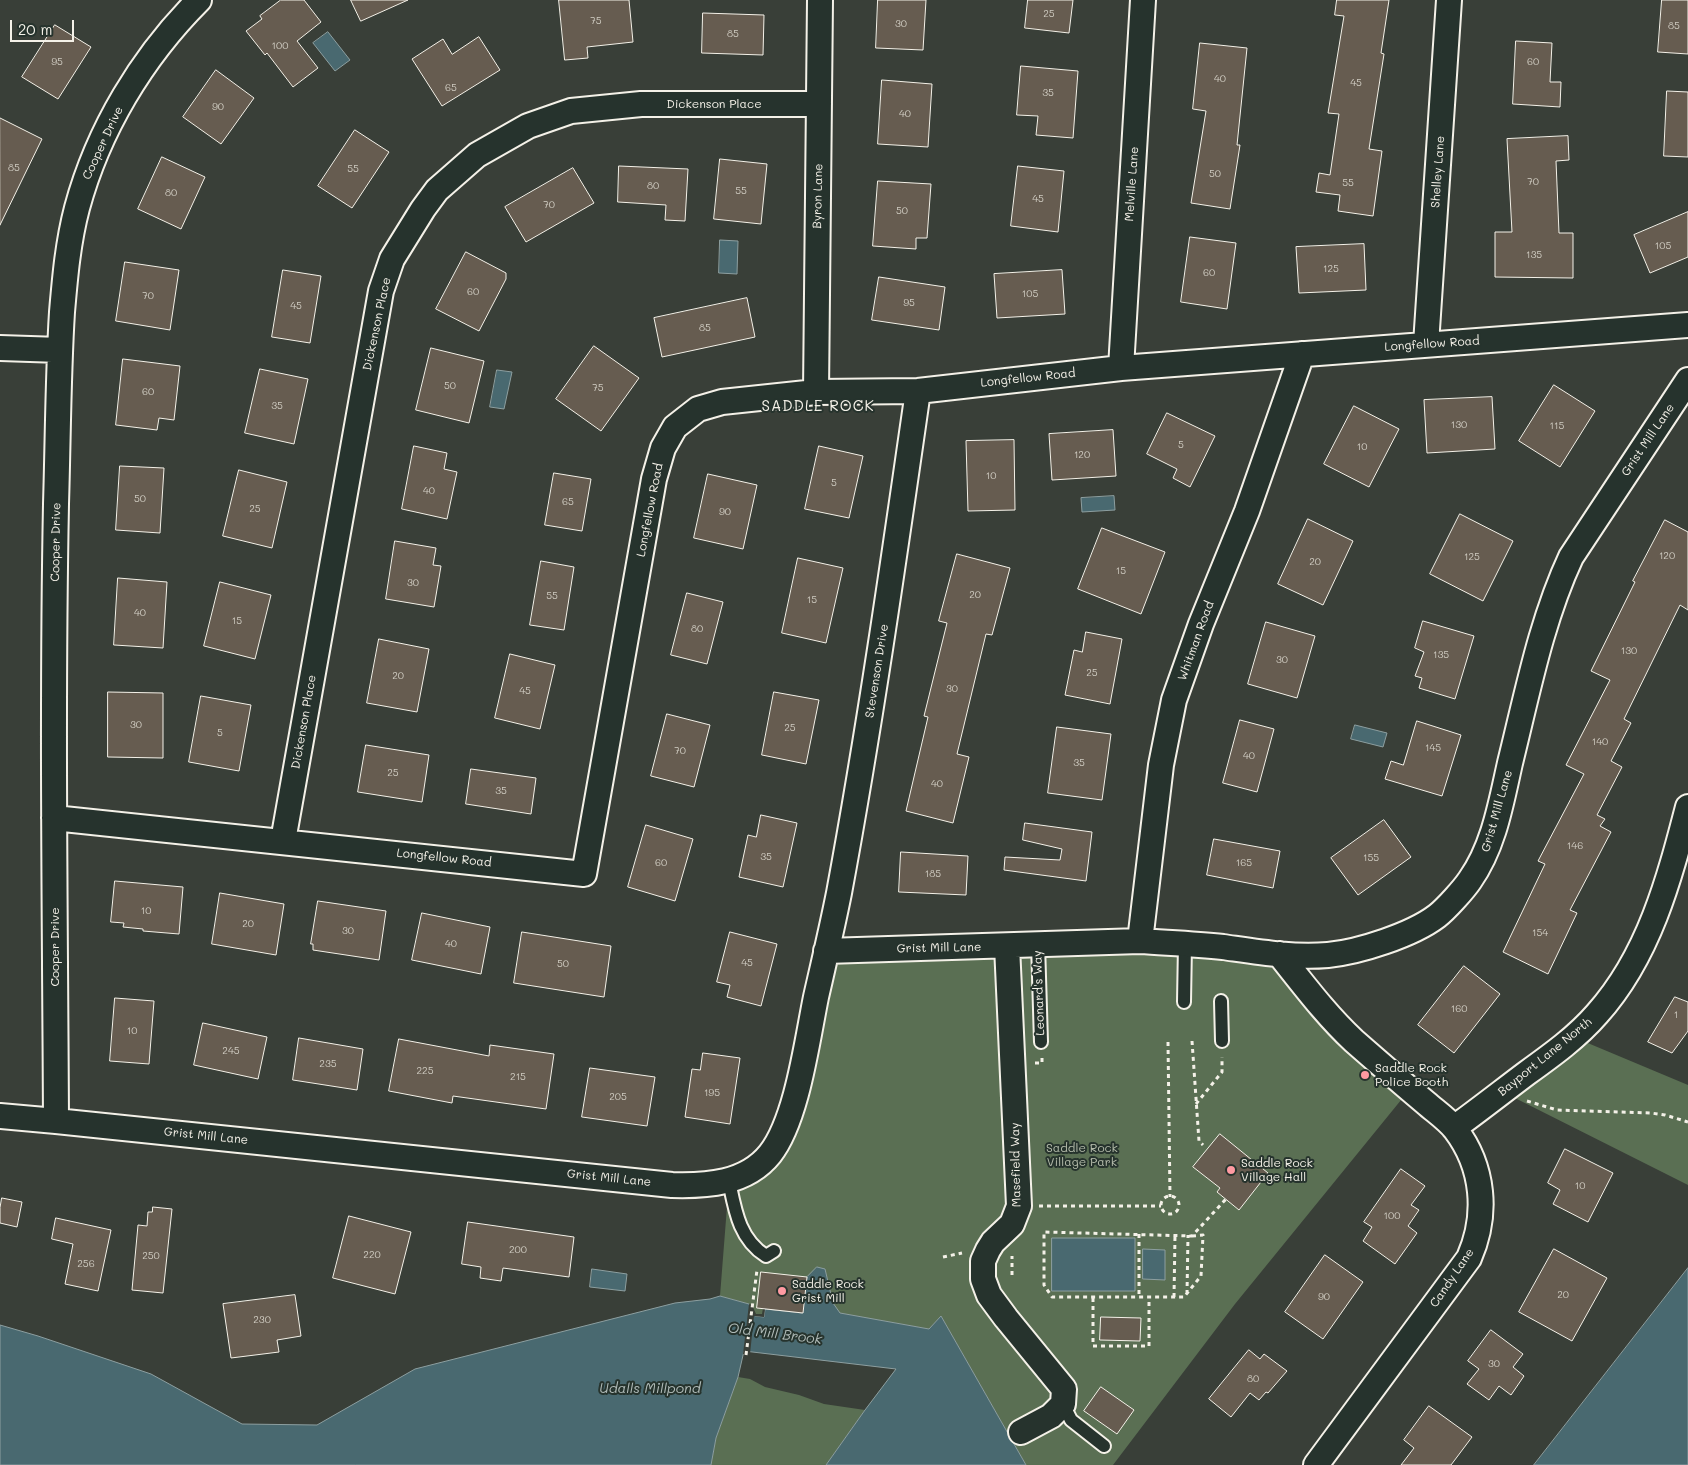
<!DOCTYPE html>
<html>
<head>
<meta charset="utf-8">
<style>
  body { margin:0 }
  #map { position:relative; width:1688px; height:1465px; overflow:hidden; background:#393f38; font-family:Mali,sans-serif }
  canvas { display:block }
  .scale { position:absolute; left:10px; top:20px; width:64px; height:22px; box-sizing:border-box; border:2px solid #f4f1e8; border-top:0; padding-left:6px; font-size:15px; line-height:18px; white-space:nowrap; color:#f4f1e8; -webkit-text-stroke:4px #26332d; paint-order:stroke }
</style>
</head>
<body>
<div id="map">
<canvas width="1688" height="1465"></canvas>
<div class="scale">20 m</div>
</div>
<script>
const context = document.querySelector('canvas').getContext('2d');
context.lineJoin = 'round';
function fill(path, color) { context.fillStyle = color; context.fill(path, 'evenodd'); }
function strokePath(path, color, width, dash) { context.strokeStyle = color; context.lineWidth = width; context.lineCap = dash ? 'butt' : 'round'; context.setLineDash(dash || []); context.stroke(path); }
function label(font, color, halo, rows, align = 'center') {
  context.font = font + ' Mali,sans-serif'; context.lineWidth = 4; context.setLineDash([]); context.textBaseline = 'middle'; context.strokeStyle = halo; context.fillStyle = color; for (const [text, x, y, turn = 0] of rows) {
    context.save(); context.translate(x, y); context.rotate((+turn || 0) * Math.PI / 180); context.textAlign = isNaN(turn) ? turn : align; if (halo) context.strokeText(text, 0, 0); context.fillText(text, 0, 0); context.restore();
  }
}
fill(new Path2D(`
  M884 949 1279 954 1410 1089 1235 1304 1113 1465H1026L941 1316 929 1329 839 1313 833 1303 825 1269 803 1313 765 1309 764 1317 754 1316 749 1304 720 1296 729 1181 770 1154 826 951Z
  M1571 1036 1688 1085V1185L1501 1091Z
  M738 1377 750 1379 765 1387 799 1395 824 1404 865 1410 826 1465H711L716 1438Z`), '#5a6f53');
const water = new Path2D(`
  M328 32 350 60 335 71 313 43Z
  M720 240 738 241 737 274 719 273Z
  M497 370 512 372 504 409 490 407Z
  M1114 496 1115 510 1082 512 1081 498Z
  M1355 725 1387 733 1383 747 1351 739Z
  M1052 1238H1135V1291H1052Z
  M1143 1249 1165 1250V1280L1143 1279Z
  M817 1267 825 1269 833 1303 840 1313 929 1329 941 1316 1026 1465H826L865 1410 896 1369 744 1351 738 1377 716 1438 711 1465H0V1325L38 1336 151 1374 242 1424 317 1425 415 1369 675 1303 710 1299 720 1296 749 1304 755 1316 764 1317 765 1309 802 1313 807 1277Z
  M1688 1268V1465H1534Z
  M592 1269 627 1274 625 1291 590 1287Z`);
fill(water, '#496970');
strokePath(water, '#8d9fa0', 1);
fill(new Path2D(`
  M749 1304 752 1305 756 1314H762L763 1308 765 1309 764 1317 754 1316 750 1354 746 1355 743 1354Z`), '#393f38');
const building = new Path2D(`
  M281 0H304L321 22 297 41 318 68 293 87 267 53 265 55 246 31 262 19 260 16Z
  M351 0H408L361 21Z
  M559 0H629L633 42 587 47 588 58 565 60Z
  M878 0H926L923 50 876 48Z
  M1028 0H1073L1069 33 1025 28Z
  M1337 0H1389L1381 53 1384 54 1369 149 1382 151 1373 216 1338 211 1340 195 1316 192 1319 173 1330 175 1339 114 1328 113 1344 16 1335 15Z
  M1662 0H1688V54L1658 52Z
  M703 13 764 15 763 55 702 53Z
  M55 25 91 47 58 99 22 77Z
  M479 37 500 70 442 106 412 59 443 39 452 54Z
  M1516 41 1552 43 1550 82H1561L1560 107 1513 104Z
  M1200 43 1247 48 1237 145H1240L1230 209 1191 203 1206 111 1193 109Z
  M1021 66 1078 71 1073 138 1036 135 1038 116 1017 115Z
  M216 70 254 98 221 144 183 117Z
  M882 80 932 84 928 147 878 144Z
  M1667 91 1688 92V157L1664 156Z
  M0 118 42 139 0 225Z
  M355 130 389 152 352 208 318 186Z
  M1568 136 1569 160 1556 161 1559 233H1573V278L1495 277V232H1512L1507 139Z
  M162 157 205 177 181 229 138 209Z
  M720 159 767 164 761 224 714 219Z
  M619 166 688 169 685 221 665 220 666 205 618 202Z
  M1018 166 1064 171 1058 232 1011 226Z
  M573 168 594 203 526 242 505 207Z
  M878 181 931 184 927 238H916V249L873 246Z
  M1688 212V257L1650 273 1634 235Z
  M1190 237 1236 243 1227 309 1181 302Z
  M1364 244 1366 290 1299 293 1296 247Z
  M466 252 506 273V279L479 331 436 309Z
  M125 262 179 270 170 330 116 321Z
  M283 270 321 276 310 343 272 337Z
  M1062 270 1065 314 997 318 994 274Z
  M879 277 945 287 939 330 872 320Z
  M747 298 755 337 662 357 654 318Z
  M594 346 639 378 601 431 556 399Z
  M431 348 484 361 469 423 416 410Z
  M123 359 180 366 174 420 159 418 157 430 116 425Z
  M260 369 308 379 294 444 245 433Z
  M1554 385 1595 411 1560 467 1519 441Z
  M1492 397 1495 449 1427 453 1424 400Z
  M1354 406 1399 429 1369 487 1324 464Z
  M1167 413 1215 436 1190 487 1173 478 1177 469 1147 454Z
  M1113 430 1116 476 1052 480 1049 434Z
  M1014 440 1015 510 968 511 966 441Z
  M414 446 447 453 444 469 457 472 447 519 402 509Z
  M819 446 863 456 849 518 805 509Z
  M120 466 164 468 160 533 116 530Z
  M239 470 287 482 272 548 223 536Z
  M554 473 591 479 582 531 545 525Z
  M708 474 757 485 743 549 694 538Z
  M1460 514 1513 541 1483 601 1430 574Z
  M1308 519 1353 541 1323 605 1278 584Z
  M1665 520 1688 532V610L1680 605 1624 719 1631 723 1611 761 1622 767 1597 815 1605 819 1600 826 1611 832 1570 910 1577 913 1548 974 1503 952 1545 864 1538 861 1584 774 1566 765 1610 680 1591 671 1635 582 1633 581Z
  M1102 528 1165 552 1141 614 1078 589Z
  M395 541 436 548 433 565 441 566 434 607 386 599Z
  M957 554 1010 568 992 635 986 634 957 754 969 757 953 823 906 811 928 717 924 716 947 623 939 621Z
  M798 558 843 568 826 643 782 633Z
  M541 561 574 567 564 630 530 625Z
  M118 578 167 582 163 648 114 645Z
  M220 582 271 595 255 659 204 646Z
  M687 593 723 602 707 664 671 655Z
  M1423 621 1474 636 1455 699 1419 688 1422 678 1415 676 1424 652 1415 648Z
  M1266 622 1315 636 1297 698 1248 684Z
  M1086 632 1122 639 1110 704 1065 695 1074 650 1082 652Z
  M379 639 429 649 417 712 367 703Z
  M510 654 555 665 540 729 495 718Z
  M108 692 163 693V758L108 757Z
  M774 692 819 700 806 764 762 755Z
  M201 696 251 705 239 771 189 762Z
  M667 714 710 725 694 787 651 776Z
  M1240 720 1274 729 1257 792 1223 783Z
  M1417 721 1461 735 1442 796 1385 779 1391 761 1403 765Z
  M1057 727 1111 734 1102 800 1048 793Z
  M366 745 429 755 422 802 358 792Z
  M471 769 536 778 531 814 466 804Z
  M761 815 797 823 783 887 739 877 748 835 756 837Z
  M1384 820 1411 857 1358 895 1331 858Z
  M1025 823 1092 832 1086 881 1004 870 1005 857 1060 860 1062 849 1023 840Z
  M646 825 693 839 675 901 628 887Z
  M1214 839 1280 851 1273 888 1207 875Z
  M901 852 968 856 966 895 899 892Z
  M115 881 183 887 179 934 143 931V929L123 927 124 923 111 922Z
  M220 893 284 904 276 955 212 944Z
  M318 901 386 911 379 960 313 950V944H311Z
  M422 913 490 927 481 974 412 960Z
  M522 932 611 946 604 997 514 983Z
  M730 932 777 944 761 1006 727 997 730 985 717 982Z
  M1464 966 1500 994 1454 1053 1418 1025Z
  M1675 997 1688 1002V1031L1672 1053 1648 1042Z
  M115 998 154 1001 149 1064 110 1061Z
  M203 1023 267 1037 258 1079 194 1065Z
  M299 1038 363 1049 357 1090 293 1080Z
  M399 1039 489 1056 490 1045 554 1054 546 1109 453 1096 452 1103 389 1091Z
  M703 1053 740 1058 730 1124 685 1117 692 1069 700 1070Z
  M590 1068 655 1077 647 1126 582 1117Z
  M1220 1134 1268 1173 1239 1210 1217 1192 1220 1188 1193 1167Z
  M1565 1149 1613 1173 1588 1222 1553 1204 1560 1190 1548 1183Z
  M1401 1169 1425 1186 1411 1205 1419 1210 1408 1226 1417 1233 1395 1264 1363 1241 1372 1227 1364 1222Z
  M2 1198 22 1202 17 1227 0 1223V1208Z
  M153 1207 172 1209 163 1293 132 1290 138 1225 147 1226 148 1212H152Z
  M349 1216 411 1232 395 1294 333 1278Z
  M56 1218 111 1230 98 1291 65 1284 73 1244 52 1239Z
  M468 1222 574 1237 569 1277 503 1268 501 1281 480 1278 481 1267 462 1264Z
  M1554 1249 1607 1278 1572 1341 1519 1312Z
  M1325 1255 1363 1282 1323 1339 1285 1312Z
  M761 1272 807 1277 803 1313 757 1308Z
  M295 1295 301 1336 277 1340 279 1352 231 1358 223 1304Z
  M1101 1317 1141 1318 1140 1341 1100 1340Z
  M1491 1330 1523 1354 1513 1367 1524 1376 1511 1395 1499 1386 1489 1400 1467 1384 1479 1369 1468 1361Z
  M1249 1350 1260 1359 1264 1354 1287 1371 1268 1393 1266 1392 1259 1400 1250 1393 1231 1417 1209 1399Z
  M1101 1387 1134 1410 1117 1434 1084 1411Z
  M1429 1406 1472 1437 1451 1465H1401L1414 1448 1404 1440Z`);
fill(building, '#665c50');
strokePath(building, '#f4f1e8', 1);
const lane = new Path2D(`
  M1038 944 1041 1042
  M1221 1001 1222 1041
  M1184 1002 1185 944
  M729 1181C735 1210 739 1239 766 1256L774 1251
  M1063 1404 1071 1420 1104 1446`);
const street = new Path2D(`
  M1426 344 1449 0
  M0 348 60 350
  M1121 368 1143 0
  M816 392 820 0
  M54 818 584 874 654 479 663 448 675 427 698 409 722 402 816 392 918 391 1121 368 1688 325
  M283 841 381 291 392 259 423 209 437 190 477 155 528 126 571 111 641 104H819
  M1140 941 1161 765 1174 700 1201 624 1247 511 1302 354
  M1007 946 1019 1206 1012 1224 993 1242 988 1250 983 1261V1279L989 1295 1006 1318 1064 1389 1063 1404 1051 1416 1021 1432
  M826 951 1140 941C1168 943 1195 944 1223 947 1258 952 1292 958 1328 955 1359 952 1412 935 1437 916 1446 909 1464 889 1470 880 1494 846 1501 803 1510 763 1527 695 1541 621 1571 557L1688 380
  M1279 954C1303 984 1326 1015 1354 1041 1378 1062 1402 1083 1426 1103 1435 1111 1447 1119 1455 1129 1484 1167 1488 1215 1469 1258L1316 1465
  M0 1116 56 1121 672 1185C706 1186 746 1184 770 1154 797 1120 807 1041 816 997 824 962 832 928 839 893 870 726 894 558 918 391
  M56 1121C55 915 52 709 56 504 58 440 58 376 62 312 65 277 68 242 77 208 98 130 142 57 199 0
  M1454 1128C1479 1110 1503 1091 1527 1073 1552 1055 1577 1037 1597 1014 1649 956 1669 880 1688 807`);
strokePath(lane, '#f4f1e8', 16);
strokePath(street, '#f4f1e8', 28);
strokePath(new Path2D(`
  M1192 1041 1199 1141 1203 1145
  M1168 1042 1170 1197
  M1035 1063H1042V1056
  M1527 1101 1557 1110 1651 1113 1665 1115 1688 1122
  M1196 1104 1222 1072V1057
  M1161 1205a9 9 0 1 1 18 0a9 9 0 1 1-18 0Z
  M1039 1206H1161
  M1139 1234V1297
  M1192 1236 1203 1235 1201 1276 1184 1297H1052L1044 1285V1232L1192 1236 1226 1199
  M943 1257 962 1253
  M1012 1275V1256
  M1187 1294 1188 1235
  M1174 1297 1175 1235
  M1093 1298V1346H1149V1298
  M746 1355 757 1270`), '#f4f1e8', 3, [4, 4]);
strokePath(lane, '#26332d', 12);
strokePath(street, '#26332d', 24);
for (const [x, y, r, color] of [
  [1365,1075,5,"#ff9aa2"],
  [1231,1170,5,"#ff9aa2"],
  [782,1291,5,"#ff9aa2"]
]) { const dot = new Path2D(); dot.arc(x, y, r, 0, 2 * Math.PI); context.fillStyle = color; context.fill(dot); strokePath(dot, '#26332d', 2); }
label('10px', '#d0ccc2', null, [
  ["25",1049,14],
  ["75",596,21],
  ["30",901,24],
  ["85",1674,26],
  ["85",733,34],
  ["100",280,46],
  ["95",57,62],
  ["60",1533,62],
  ["40",1220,79],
  ["45",1356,83],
  ["65",451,88],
  ["35",1048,93],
  ["90",218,107],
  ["40",905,114],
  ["85",14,168],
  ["55",353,169],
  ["50",1215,174],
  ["70",1533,182],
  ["55",1348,183],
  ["80",653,186],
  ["55",741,191],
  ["80",171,193],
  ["45",1038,199],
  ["70",549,205],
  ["50",902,211],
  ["105",1663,246],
  ["135",1534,255],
  ["125",1331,269],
  ["60",1209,273],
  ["60",473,292],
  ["105",1030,294],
  ["70",148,296],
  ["95",909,303],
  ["45",296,306],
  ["85",705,328],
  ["50",450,386],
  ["75",598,388],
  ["60",148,392],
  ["35",277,406],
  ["130",1459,425],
  ["115",1557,426],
  ["5",1181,445],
  ["10",1362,447],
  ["120",1082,455],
  ["10",991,476],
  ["5",834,483],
  ["40",429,491],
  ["50",140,499],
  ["65",568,502],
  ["25",255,509],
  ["90",725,512],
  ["120",1667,556],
  ["125",1472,557],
  ["20",1315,562],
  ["15",1121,571],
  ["30",413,583],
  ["20",975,595],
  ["55",552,596],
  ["15",812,600],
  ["40",140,613],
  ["15",237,621],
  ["80",697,629],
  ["130",1629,651],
  ["135",1441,655],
  ["30",1282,660],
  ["25",1092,673],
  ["20",398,676],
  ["30",952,689],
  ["45",525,691],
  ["30",136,725],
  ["25",790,728],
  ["5",220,733],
  ["140",1600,742],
  ["145",1433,748],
  ["70",680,751],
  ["40",1249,756],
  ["35",1079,763],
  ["25",393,773],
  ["40",937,784],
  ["35",501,791],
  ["146",1575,846],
  ["35",766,857],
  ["155",1371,858],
  ["60",661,863],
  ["165",1244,863],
  ["185",933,874],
  ["10",146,911],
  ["20",248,924],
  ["30",348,931],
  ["154",1540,933],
  ["40",451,944],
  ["45",747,963],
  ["50",563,964],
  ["160",1459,1009],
  ["1",1676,1015],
  ["10",132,1031],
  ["245",231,1051],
  ["235",328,1064],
  ["225",425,1071],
  ["215",518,1077],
  ["195",712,1093],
  ["205",618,1097],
  ["10",1580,1186],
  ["100",1392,1216],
  ["200",518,1250],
  ["220",372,1255],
  ["250",151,1256],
  ["256",86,1264],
  ["20",1563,1295],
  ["90",1324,1297],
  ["230",262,1320],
  ["30",1494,1364],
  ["80",1253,1379]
]);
label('12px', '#f4f1e8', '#26332d', [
  ["Dickenson Place",714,104],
  ["Cooper Drive",103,143,-65],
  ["Shelley Lane",1438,172,-86],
  ["Melville Lane",1132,184,-86],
  ["Byron Lane",818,196,-89],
  ["Dickenson Place",377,324,-78],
  ["Longfellow Road",1432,344,-4],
  ["Longfellow Road",1028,378,-6],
  ["Grist Mill Lane",1648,440,-56],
  ["Longfellow Road",650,510,-79],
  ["Cooper Drive",56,542,-89],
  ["Whitman Road",1196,641,-70],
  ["Stevenson Drive",877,671,-81],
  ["Dickenson Place",304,722,-80],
  ["Grist Mill Lane",1497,811,-74],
  ["Longfellow Road",444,858,6],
  ["Cooper Drive",55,947,-90],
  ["Grist Mill Lane",939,948,-1],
  ["Leonard's Way",1039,993,-92],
  ["Bayport Lane North",1545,1057,-39],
  ["Grist Mill Lane",206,1136,6],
  ["Masefield Way",1016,1165,-91],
  ["Grist Mill Lane",609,1178,6],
  ["Candy Lane",1452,1278,-56]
]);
label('12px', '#f4f1e8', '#26332d', [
  ["Saddle Rock",1375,1068],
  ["Police Booth",1375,1082],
  ["Saddle Rock",1241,1163],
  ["Village Hall",1241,1177],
  ["Saddle Rock",792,1284],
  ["Grist Mill",792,1298]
], 'left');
label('12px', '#b6bdac', '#26332d', [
  ["Saddle Rock",1082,1148],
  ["Village Park",1082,1162]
]);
label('italic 14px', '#b0bbb8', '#26332d', [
  ["Old Mill Brook",775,1334,7],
  ["Udalls Millpond",650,1389]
]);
context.letterSpacing = '1px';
label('15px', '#f4f1e8', '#26332d', [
  ["SADDLE ROCK",818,406]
]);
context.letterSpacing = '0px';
</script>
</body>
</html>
